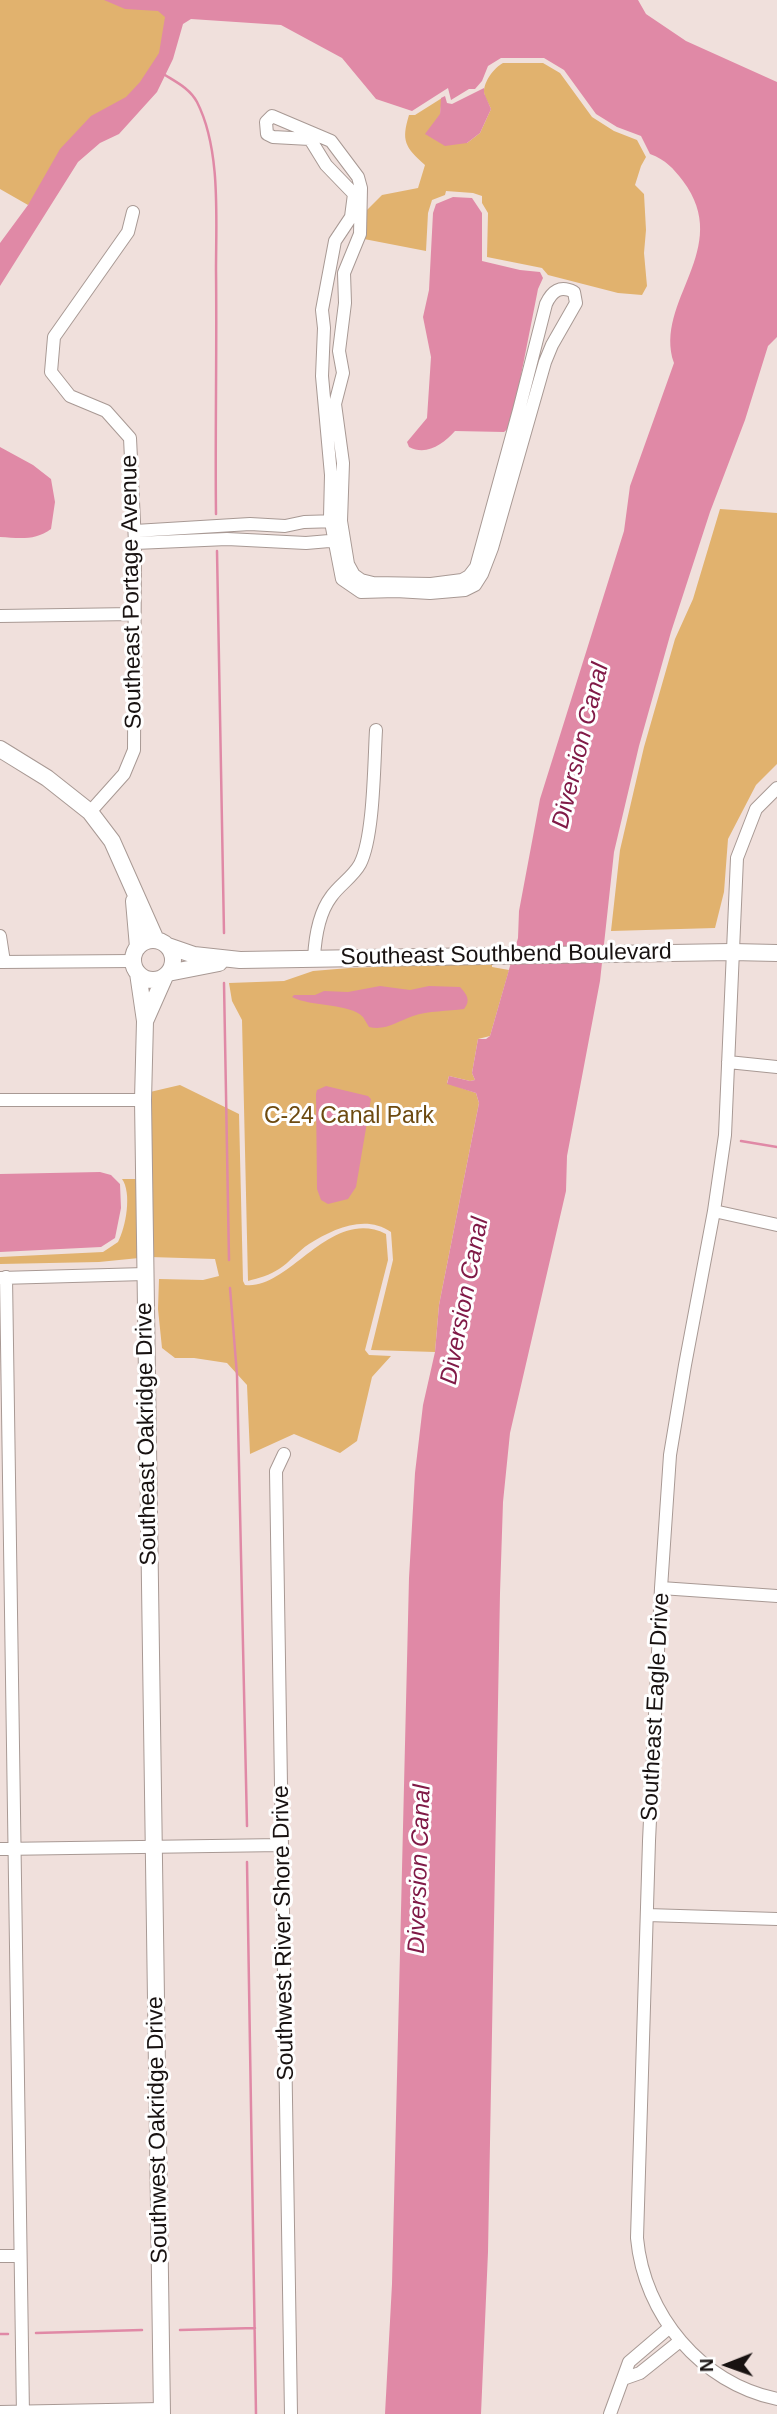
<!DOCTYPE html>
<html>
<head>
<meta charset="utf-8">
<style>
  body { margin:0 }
  #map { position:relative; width:777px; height:2414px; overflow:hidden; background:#f0e0dc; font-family:Helvetica,sans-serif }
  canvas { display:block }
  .north { position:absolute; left:693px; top:2330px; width:70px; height:70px; -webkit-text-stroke:5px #fff; paint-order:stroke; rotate:269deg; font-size:19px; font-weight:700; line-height:28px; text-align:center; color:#181211 }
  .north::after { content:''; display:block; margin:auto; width:24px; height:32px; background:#181211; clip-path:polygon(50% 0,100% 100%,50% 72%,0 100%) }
</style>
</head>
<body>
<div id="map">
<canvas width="777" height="2414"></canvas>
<div class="north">N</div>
</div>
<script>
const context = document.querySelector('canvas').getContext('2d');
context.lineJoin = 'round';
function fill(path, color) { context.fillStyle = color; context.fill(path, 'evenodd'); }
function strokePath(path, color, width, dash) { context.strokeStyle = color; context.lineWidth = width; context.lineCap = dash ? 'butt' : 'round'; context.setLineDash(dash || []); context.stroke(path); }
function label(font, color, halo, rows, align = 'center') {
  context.font = font + ' Helvetica,sans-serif'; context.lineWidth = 6; context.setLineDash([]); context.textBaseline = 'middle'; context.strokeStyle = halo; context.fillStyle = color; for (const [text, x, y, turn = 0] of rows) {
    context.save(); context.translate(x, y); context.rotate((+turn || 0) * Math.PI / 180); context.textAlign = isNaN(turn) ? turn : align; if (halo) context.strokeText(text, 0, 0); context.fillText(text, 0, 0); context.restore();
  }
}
fill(new Path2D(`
  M0 0H184L151 85 28 205 0 189Z
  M503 63H543L560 73 592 117 614 131 637 140 646 157 641 166 635 185 644 194 646 230 644 253 647 286 642 295 618 293 548 275 542 268 487 257 488 213 482 203V196L473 193 446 191 445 195 432 200 428 213 426 251 364 239 365 212 382 195 418 188 425 165C405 147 401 141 409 115H415L442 98 440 114 467 143 480 133 491 109C489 104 484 97 484 92 484 81 494 68 503 63Z
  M720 509 777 513V764L756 785 728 839 724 892 715 928 611 931 620 850 644 747 675 639 693 599Z
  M492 963V967L509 970 490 1036 478 1039 472 1073 475 1080 470 1081 449 1076 447 1083 476 1093 479 1103 439 1305 435 1352 371 1350 393 1260 391 1232C365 1214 333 1229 309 1244 298 1251 290 1262 279 1269 270 1275 259 1278 248 1281L242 1020 232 1001 229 983 284 981 313 971 349 968Z
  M180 1085 239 1114 243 1281 245 1285C289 1291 330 1206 386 1234L388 1260 365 1350 369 1355 391 1356 372 1377 357 1441 340 1453 294 1434 250 1454 247 1385 227 1363 194 1358H175L162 1348 158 1309 159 1279 203 1280 219 1276 215 1259 150 1257V1092Z
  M122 1179H137L139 1258 99 1262 0 1264V1257L103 1252 118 1242C126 1227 132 1193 122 1179Z`), '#e1b26e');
fill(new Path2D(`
  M104 0H638L646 14 686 41 777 82V337L768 346 745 420 710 512 671 632 639 746 614 852 600 981 567 1156 566 1191 510 1433 503 1502 500 1593 488 2252 481 2414H385L392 2284 409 1578 415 1473 423 1405 435 1352 439 1305 479 1103 476 1093 447 1084 449 1076 470 1081 475 1080 472 1073 478 1039H486L490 1036 518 938 519 911 540 799 624 531 630 486 674 363C653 301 734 249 683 181 673 168 666 160 650 154L641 136 617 127 596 114 564 70 544 58H501L488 66 482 81 475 89H469L451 100 448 88 412 111 376 99 342 58 281 25 191 19 183 24 173 59 157 92 119 134 100 143 78 162 0 286V243L28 205 60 149 91 116 126 97 140 82 159 53 165 17 158 11 125 9Z
  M484 88V93L491 109 480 133 467 143 445 146 425 134 440 114 441 98 445 96 447 103 452 104Z
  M453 197 472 198 482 213V261L520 270 540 272 543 278 538 289 511 426 504 432 455 431C443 444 427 456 409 447L407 442 427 418 431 357 423 317 429 290 433 213 436 204Z
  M0 447 33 465 51 479 55 502 51 529C35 541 19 538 0 537Z
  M380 986 410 990 429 986 460 987C467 995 471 1000 464 1009 448 1011 428 1011 413 1016 398 1021 386 1031 369 1027 367 1024 365 1020 363 1017 350 1003 311 1007 292 997L294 995H315L324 991 348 992Z
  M326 1086 368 1096 371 1099 356 1187 348 1199 328 1204 321 1200 317 1189 316 1094 317 1090Z
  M100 1172 111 1175 120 1184 121 1208 115 1238 101 1247 0 1252V1174Z`), '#e089a6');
strokePath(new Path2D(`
  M165 75C178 83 190 89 197 102 221 149 216 218 216 270 217 351 215 433 216 514
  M217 551 224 933
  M224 983 229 1260
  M741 1141 777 1147
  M230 1288 237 1375 247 1826
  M247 1862 256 2414
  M180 2330 255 2328
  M36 2333 142 2330
  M0 2334H8`), '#e089a6', 2.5);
const street = new Path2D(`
  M272 116 331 141 358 177 361 188 360 234 344 273 345 303 339 351 343 373 335 404 343 463 341 521 348 564 354 575 361 580 373 583 431 584 462 580 469 576 476 567 519 410 546 304C552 291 560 285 574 292L576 303 552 345 545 362 492 548 482 574 475 585 465 590 430 593 396 591 361 592 342 579 330 517 331 475 322 376 324 328 322 310 335 241 351 217 354 194 326 165 310 139 273 137 267 134 266 122Z
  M135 531 250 524 285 526 304 522 338 521
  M135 543 227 539 306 543 341 540
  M0 616 133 614
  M777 788 756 809 737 858 725 1135 714 1211 685 1365 670 1455 661 1588 649 1841 637 2238C644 2315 701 2383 777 2399
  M90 812 124 774 134 750 135 543 130 438 106 411 70 396 51 372 54 337 128 232 133 212
  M0 936 4 962
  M314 958C315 939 319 913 331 897 339 885 353 877 360 864 374 837 374 763 376 730
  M0 962 133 961
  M728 1062 777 1067
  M0 1100H143
  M714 1211 777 1225
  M6 1277 23 2414
  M0 1278 145 1274
  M284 1454 276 1471 291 2414
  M661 1588 777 1596
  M0 1849 282 1845
  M647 1915 777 1919
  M0 2256H19
  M623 2379 640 2373 680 2341
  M0 2412 161 2409
  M610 2414 629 2362 670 2327`);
const secondary = new Path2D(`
  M0 749 47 778 90 812 112 841 156 940
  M134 901 138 947
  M133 960a20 20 0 1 1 40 0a20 20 0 1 1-40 0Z
  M168 946 194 955 240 960 732 952 777 953
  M138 973 145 1021 143 1100 162 2414
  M168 973 219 963
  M146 1019 165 976`);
strokePath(street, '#a89994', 14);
strokePath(secondary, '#a89994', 18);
strokePath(street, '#fff', 12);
strokePath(secondary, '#fff', 16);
label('23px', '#181211', '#fff', [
  ["Southeast Portage Avenue",132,592,-91],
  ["Southeast Southbend Boulevard",506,955,-1],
  ["Southeast Oakridge Drive",147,1434,-91],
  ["Southeast Eagle Drive",656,1707,-87],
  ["Southwest River Shore Drive",284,1933,-91],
  ["Southwest Oakridge Drive",158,2130,-91]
]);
label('23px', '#6d4a10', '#fff', [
  ["C-24 Canal Park",349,1117]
]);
label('italic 24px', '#801a47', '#fff', [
  ["Diversion Canal",581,746,-76],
  ["Diversion Canal",465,1301,-79],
  ["Diversion Canal",420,1869,-88]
]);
</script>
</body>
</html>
